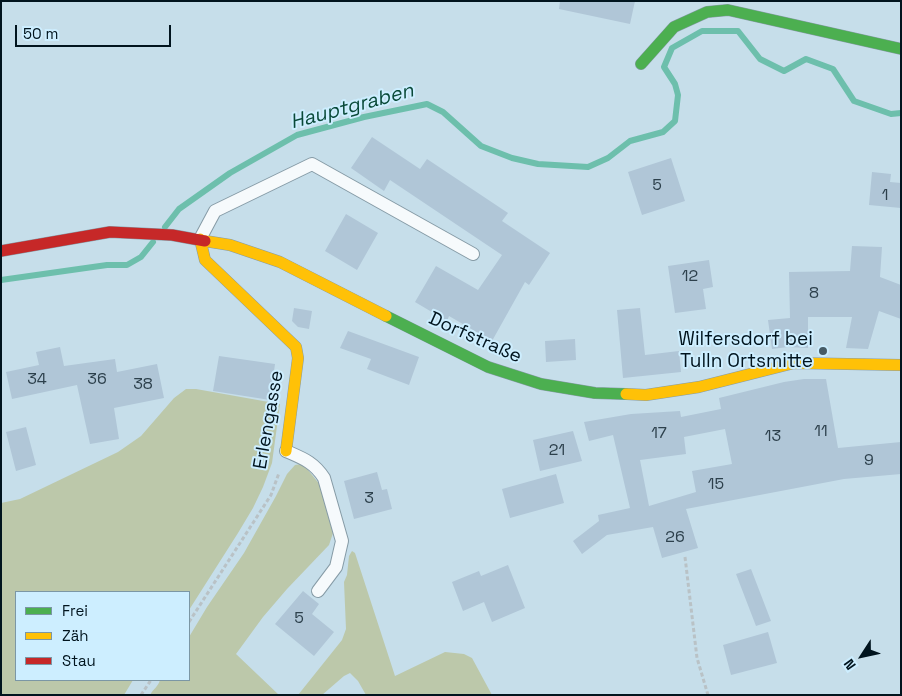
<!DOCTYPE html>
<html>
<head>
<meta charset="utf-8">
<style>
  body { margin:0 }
  #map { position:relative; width:902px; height:696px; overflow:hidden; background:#c6deea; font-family:"Space Grotesk",sans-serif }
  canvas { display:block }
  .frame { position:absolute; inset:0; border:2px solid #01141e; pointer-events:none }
  .legend { position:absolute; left:15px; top:591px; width:175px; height:90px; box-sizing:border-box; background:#cdeeff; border:1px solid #7b97a5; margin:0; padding:6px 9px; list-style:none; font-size:15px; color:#01141e }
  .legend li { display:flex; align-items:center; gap:10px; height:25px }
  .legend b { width:25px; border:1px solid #7b97a5 }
  .north { position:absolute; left:837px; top:631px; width:50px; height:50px; -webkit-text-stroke:4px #cdeeff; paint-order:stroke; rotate:235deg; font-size:14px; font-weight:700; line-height:20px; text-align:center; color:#01141e }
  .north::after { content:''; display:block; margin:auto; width:18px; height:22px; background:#01141e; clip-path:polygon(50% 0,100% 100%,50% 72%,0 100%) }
  .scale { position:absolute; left:15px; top:25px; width:156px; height:22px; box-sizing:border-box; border:2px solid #01141e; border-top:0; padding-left:6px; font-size:15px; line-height:18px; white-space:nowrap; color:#01141e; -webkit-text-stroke:4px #cdeeff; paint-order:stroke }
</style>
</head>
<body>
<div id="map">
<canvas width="902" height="696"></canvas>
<div class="frame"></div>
<ul class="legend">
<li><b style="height:6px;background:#4caf50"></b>Frei</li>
<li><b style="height:6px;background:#ffc107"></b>Zäh</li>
<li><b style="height:6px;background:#c62828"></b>Stau</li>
</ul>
<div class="north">N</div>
<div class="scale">50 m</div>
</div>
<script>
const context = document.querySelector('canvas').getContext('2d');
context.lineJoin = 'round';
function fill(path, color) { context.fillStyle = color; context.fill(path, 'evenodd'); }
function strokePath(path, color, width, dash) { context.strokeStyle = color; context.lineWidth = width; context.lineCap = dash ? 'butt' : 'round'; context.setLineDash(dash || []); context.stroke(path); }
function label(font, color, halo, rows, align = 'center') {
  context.font = font + ' "Space Grotesk",sans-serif'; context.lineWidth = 4; context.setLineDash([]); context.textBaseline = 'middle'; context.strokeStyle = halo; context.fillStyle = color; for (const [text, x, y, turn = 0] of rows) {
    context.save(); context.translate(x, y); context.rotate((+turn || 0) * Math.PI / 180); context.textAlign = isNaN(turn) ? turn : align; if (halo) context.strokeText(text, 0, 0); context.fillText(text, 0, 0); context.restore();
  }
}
fill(new Path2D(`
  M186 389H196L280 404 272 463 263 487 253 508 238 533 189 610V592H16V680H133L124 695H1V503L20 499 118 452 141 436 174 398Z
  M301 464 304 465 321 486 333 533 329 545 287 589 263 617 236 654 279 695H150C153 689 158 687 160 680H189V637L207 607 244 553 276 496 287 474 295 465Z
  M352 551 355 553 395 676 445 652 464 654 472 658 492 695H366L358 681 350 673 344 676 322 695H298L342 640 346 629 344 582 347 575 349 556Z`), '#bcc8aa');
strokePath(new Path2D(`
  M165 227 179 209 230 173 297 135 364 117 427 104 443 112 481 146 512 158 538 164 588 167 608 158 630 141 663 132 675 121 678 95 675 84 664 67 672 48 702 31H738L760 59 784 71 806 59 833 69 854 101 891 114 901 113
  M1 280 107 265H127L141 257 153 242`), '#6dbfac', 6);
fill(new Path2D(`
  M560 1H635L630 24 559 9Z
  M372 137 420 169 427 159 508 213 502 221 550 253 529 285 525 282 492 341 449 316 447 321 415 302 436 266 478 290 502 255 390 180 384 191 351 168Z
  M671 158 685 201 642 215 628 172Z
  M872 172 891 174 890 182 901 183V208L869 205Z
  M346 214 378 233 357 270 325 251Z
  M852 246 882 247 880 277 901 285V319L879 311 868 349 846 348 852 317H808V348L788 347 772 349 768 320 790 318 789 272 850 271Z
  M709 260 713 287 703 289 706 309 675 313 668 266Z
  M294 308 312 311 309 329 298 327 292 321Z
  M640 308 645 355 679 351 681 372 623 378 617 310Z
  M348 331 419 357 409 385 367 369 371 359 340 348Z
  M575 339 576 360 546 362 545 341Z
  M60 347 64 366 115 359 117 372 157 364 164 398 114 408 119 439 90 444 77 385 12 399 6 372 39 365 36 352Z
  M219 356 275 364 270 400 213 391Z
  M804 379H826L838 448 901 442V474L844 479 686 509 698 548 662 558 653 527 607 535 582 554 573 541 599 521 598 515 630 508 613 435 589 441 584 422 631 414 680 411 681 417 721 409 719 398 784 382ZM725 429 732 464 692 471 696 492 649 506 640 460 686 454 684 437Z
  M26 427 36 465 16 471 6 432Z
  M573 431 582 461 540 471 533 440Z
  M377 472 382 490 387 489 392 509 354 519 344 481Z
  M556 474 564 503 510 518 502 489Z
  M508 565 525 608 492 622 484 602 463 611 452 582 479 571 481 576Z
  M751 569 771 621 756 626 736 574Z
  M303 591 319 604 312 614 334 632 314 656 275 624Z
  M768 632 777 663 731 675 723 645Z`), '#b0c6d7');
const lane = new Path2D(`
  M200 239 215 211 312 164 473 254
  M286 451C302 458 314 462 324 478L342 541 336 567 318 591`);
const fast = new Path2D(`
  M641 64 674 27 707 12 728 10 901 49
  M386 316 488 367 541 384 595 393 626 394`);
const slow = new Path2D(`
  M200 239 205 260 296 347 298 358 286 451
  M205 241 230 245 280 262 386 316
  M626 394 646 395 699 387 794 363 901 365`);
const jam = new Path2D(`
  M1 251 110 232 172 235 205 241`);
strokePath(lane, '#869ba6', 14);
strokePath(fast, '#869ba6', 12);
strokePath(slow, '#869ba6', 12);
strokePath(jam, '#869ba6', 12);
strokePath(new Path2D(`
  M685 557 697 658 708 695
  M189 622 271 495 279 473
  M141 695 151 680`), '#b9c2c6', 3, [4, 2.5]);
strokePath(lane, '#f6fafc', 12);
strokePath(fast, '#4caf50', 11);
strokePath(slow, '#ffc107', 11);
strokePath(jam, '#c62828', 11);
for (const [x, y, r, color] of [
  [823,351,5,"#465b65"]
]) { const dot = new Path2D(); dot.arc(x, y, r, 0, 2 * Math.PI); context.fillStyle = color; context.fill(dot); strokePath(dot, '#cdeeff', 2); }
label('16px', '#2d404c', null, [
  ["5",657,186],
  ["1",885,196],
  ["12",690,277],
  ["8",814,294],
  ["34",37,380],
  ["36",97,380],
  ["38",143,385],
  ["11",821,432],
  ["17",659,434],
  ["13",773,437],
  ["21",557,451],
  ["9",869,461],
  ["15",716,485],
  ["3",369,499],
  ["26",675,538],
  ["5",299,619]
]);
label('19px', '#01141e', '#cdeeff', [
  ["Dorfstraße",475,338,24],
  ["Erlengasse",269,420,-80]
]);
label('19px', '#01141e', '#cdeeff', [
  ["Wilfersdorf bei",813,340],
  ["Tulln Ortsmitte",813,362]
], 'right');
label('italic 20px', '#094938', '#cdeeff', [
  ["Hauptgraben",352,107,-15]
]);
</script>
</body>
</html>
